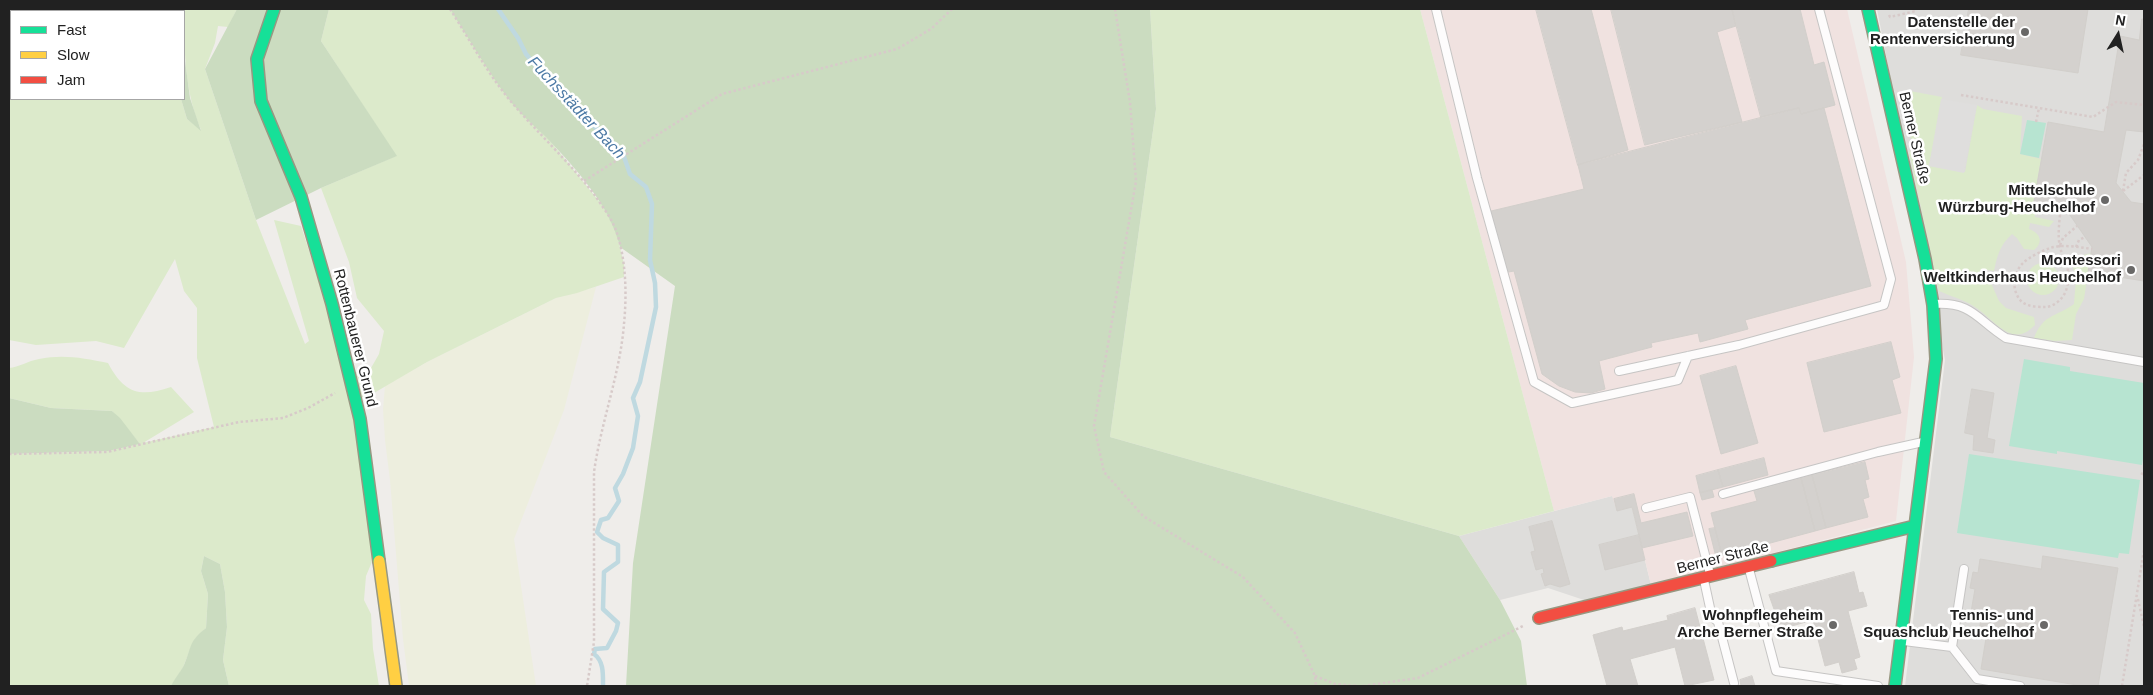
<!DOCTYPE html>
<html>
<head>
<meta charset="utf-8">
<style>
  body { margin:0 }
  #map { position:relative; width:2153px; height:695px; overflow:hidden; background:#efedea; font-family:Helvetica,sans-serif }
  canvas { display:block }
  .frame { position:absolute; inset:0; border:10px solid #212121; pointer-events:none }
  .legend { position:absolute; left:10px; top:10px; width:175px; height:90px; box-sizing:border-box; background:#fff; border:1px solid #a6a6a6; margin:0; padding:6px 9px; list-style:none; font-size:15px; color:#212121 }
  .legend li { display:flex; align-items:center; gap:10px; height:25px }
  .legend b { width:25px; border:1px solid #a6a6a6 }
  .north { position:absolute; left:2093px; top:10px; width:50px; height:50px; -webkit-text-stroke:4px #fff; paint-order:stroke; rotate:10deg; font-size:14px; font-weight:700; line-height:20px; text-align:center; color:#212121 }
  .north::after { content:''; display:block; margin:auto; width:18px; height:22px; background:#212121; clip-path:polygon(50% 0,100% 100%,50% 72%,0 100%) }
</style>
</head>
<body>
<div id="map">
<canvas width="2153" height="695"></canvas>
<div class="frame"></div>
<ul class="legend">
<li><b style="height:6px;background:#16e098"></b>Fast</li>
<li><b style="height:6px;background:#ffcf43"></b>Slow</li>
<li><b style="height:6px;background:#f24e42"></b>Jam</li>
</ul>
<div class="north">N</div>
</div>
<script>
const context = document.querySelector('canvas').getContext('2d');
context.lineJoin = 'round';
function fill(path, color) { context.fillStyle = color; context.fill(path, 'evenodd'); }
function strokePath(path, color, width, dash) { context.strokeStyle = color; context.lineWidth = width; context.lineCap = dash ? 'butt' : 'round'; context.setLineDash(dash || []); context.stroke(path); }
function label(font, color, halo, rows, align = 'center') {
  context.font = font + ' Helvetica,sans-serif'; context.lineWidth = 5; context.setLineDash([]); context.textBaseline = 'middle'; context.strokeStyle = halo; context.fillStyle = color; for (const [text, x, y, turn = 0] of rows) {
    context.save(); context.translate(x, y); context.rotate((+turn || 0) * Math.PI / 180); context.textAlign = isNaN(turn) ? turn : align; if (halo) context.strokeText(text, 0, 0); context.fillText(text, 0, 0); context.restore();
  }
}
fill(new Path2D(`
  M1877 9H2144V686H1905L1945 360Z
  M1612 496 1614 499 1632 507 1651 585 1587 601 1548 588 1500 600 1459 536Z`), '#dedddb');
fill(new Path2D(`
  M1420 9H1847L1906 262 1914 357 1896 521 1651 585 1632 507 1617 511 1612 496 1554 511Z`), '#f0e2e0');
fill(new Path2D(`
  M596 287 564 410 514 539 536 686H409L403 639 390 480 385 440 383 409 385 386 427 362 556 298Z`), '#edeede');
fill(new Path2D(`
  M9 9H156V11H11V99H181L187 119 201 130C185 93 184 51 184 11H177L176 9H237L228 27 218 26 215 43 205 69 256 220 305 344 309 341 274 220 301 226 349 374 371 368 379 354 384 331 357 298 349 262 321 188 396 156 321 41 329 9H450L551 142 602 205 615 228 624 264V277L577 293 556 298 427 362 374 393 355 400 377 550 366 576 364 600 371 614 373 649 379 686H229L223 660 227 627 225 592 220 564 204 556 201 571 208 594 206 628C191 640 191 649 184 665 181 673 175 679 171 686H9V454L108 451 140 444 112 411 51 408 9 398V368C19 367 28 361 39 359 63 354 84 358 108 363 124 393 139 398 171 387L194 412 143 443 214 427 197 358V308L184 291 175 259 124 348 96 341 36 345 9 340Z
  M1150 9H1420L1554 511 1459 536 1110 437 1156 109Z
  M1910 91 1942 97 1929 166 1965 172 1977 105 1983 109 2022 116 2020 154 2041 159 2033 207 2036 208 2035 217 2054 221 2049 227 2030 223 2029 229C2040 233 2044 242 2034 250L2024 249 2017 238 2012 234C2000 245 1997 256 1994 271L1981 269 1979 280 1991 283 1999 301 2006 308 2034 317 2035 325C2012 350 1994 319 1975 307 1965 300 1950 296 1939 291L1909 152 1914 150 1900 97 1904 92Z
  M2091 253 2084 299 2076 314 2072 340 2055 341 2034 338C2043 314 2056 317 2074 304L2076 278 2073 267 2080 256Z
  M2027 279a16 16 0 1 1 32 0a16 16 0 1 1-32 0Z`), '#dceacb');
fill(new Path2D(`
  M237 9H329L321 41 397 156 321 188 256 220 205 69Z
  M450 9H1150L1156 109 1110 437 1459 536 1500 600 1521 641 1527 686H626L633 563 675 286 620 247C610 205 575 168 546 137 534 126 521 114 511 102 488 72 470 40 450 9Z
  M184 53 190 98 201 131 187 119 181 99H184Z
  M9 398 51 408 112 411 120 418 140 444 108 451 9 454Z
  M204 556 220 564 225 592 227 627 223 660 229 686H171C174 679 180 673 184 665 192 647 188 642 206 628L208 594 201 571Z`), '#cbdcc0');
fill(new Path2D(`
  M2027 120 2046 123 2039 158 2020 154Z
  M2024 359 2070 367V371L2144 383V453L2142 465 2057 451V454L2009 446Z
  M1969 454 2140 480 2129 554 2119 553 2118 558 1957 533Z`), '#b7e4d1');
fill(new Path2D(`
  M1941 99 1977 105 1964 173 1929 166Z`), '#dfdedd');
strokePath(new Path2D(`
  M498 9 518 38 526 54 554 88 623 154 630 174 646 187 652 204 650 260 655 283 656 307 640 382 633 398 638 416 633 448 623 474 615 488 619 501 608 518 601 520 597 532 603 538 618 545V562L604 572 603 609 618 623 616 631 607 648 595 649 594 654C604 661 603 675 603 686`), '#bfd9e0', 4.5);
const building = new Path2D(`
  M1536 9H1591L1628 150 1578 165Z
  M1611 9H1732L1736 26 1717 32 1742 122 1645 145Z
  M1732 9H1800L1814 65 1824 62 1835 105 1801 114 1799 108 1761 117Z
  M1969 9H2088L2078 73 1961 55Z
  M2142 19H2144V132L2126 130 2116 183 2131 202 2144 204V281L2088 272 2092 247 2063 205 2057 204 2056 211 2033 207 2048 122 2104 132 2120 36 2139 40Z
  M1799 108 1801 114 1824 108 1871 286 1745 320 1748 329 1700 342 1698 333 1651 343 1652 347 1599 361 1605 389 1591 393 1575 392 1559 386 1542 374 1514 271 1503 273 1487 212 1584 189 1578 165Z
  M1891 342 1900 377 1892 380 1901 413 1824 432 1807 363Z
  M1736 366 1758 443 1721 454 1700 376Z
  M1972 389 1994 393 1987 438 1995 440 1993 453 1973 450 1974 435 1965 433Z
  M1764 458 1768 475 1723 487 1718 470Z
  M1865 462 1869 479 1865 480 1869 497 1863 499 1868 517 1826 528 1812 475Z
  M1718 470 1723 487 1700 493 1696 476Z
  M1812 475 1826 528 1815 531 1801 478Z
  M1801 478 1815 531 1722 556 1711 513 1757 501 1754 491Z
  M1712 490 1714 497 1702 500 1700 493Z
  M1634 494 1641 523 1687 512 1693 536 1642 548 1632 507 1617 511 1614 499Z
  M1552 521 1570 584 1560 587 1550 584 1545 586 1541 574 1544 573 1543 568 1536 570 1531 552 1535 551 1529 527Z
  M1715 528 1722 556 1716 557 1709 529Z
  M1639 535 1645 560 1605 570 1599 545Z
  M2043 556 2118 568 2098 686H2083L1981 669 1987 632 1979 631 1981 619 1970 618 1975 589 1970 588 1973 572 1978 573 1980 559 2041 569Z
  M1854 572 1859 593 1863 592 1867 606 1848 611 1860 657 1854 659 1857 669 1842 673 1839 662 1825 666 1813 620 1781 629 1769 595Z
  M1695 608 1714 680 1685 686 1675 647 1630 659 1638 686H1607L1593 635 1622 627 1623 631 1668 620 1667 616Z
  M1752 676 1755 686H1741L1740 680Z`);
fill(building, '#d4d1ce');
strokePath(building, '#d2cfcb', 1);
const lane = new Path2D(`
  M1436 9 1477 178 1534 382 1572 403 1678 380 1688 356
  M1935 304C1973 302 1977 320 2006 338L2144 362
  M1619 371 1739 345 1884 305 1891 279 1819 9
  M1723 494 1878 452 1923 442
  M1646 508 1690 497 1710 574
  M1749 569 1776 671 1878 686
  M1704 580 1712 617 1718 622 1734 683
  M1904 641 1952 647 1977 679 2020 686
  M1952 647 1964 569`);
const fast = new Path2D(`
  M274 9 257 59 261 101 301 197 332 304 360 419 379 561
  M1868 9 1925 259 1933 305 1936 359 1895 686
  M1771 561 1915 526`);
const slow = new Path2D(`
  M379 561 396 686`);
const jam = new Path2D(`
  M1539 618 1771 561`);
strokePath(lane, '#c6c5c4', 10);
strokePath(fast, '#979882', 14);
strokePath(slow, '#979882', 14);
strokePath(jam, '#979882', 14);
strokePath(new Path2D(`
  M450 9C470 40 488 75 513 104 539 134 569 162 594 194 601 205 611 217 616 230 626 259 627 293 624 324 620 374 601 422 594 472V642L587 686
  M1115 9 1130 102 1136 181 1094 426 1104 472 1143 516 1243 577 1295 633 1315 676 1316 686
  M1889 15 1890 17 1916 11 1915 9
  M1961 95 2093 117 2116 102 2144 105
  M2036 122 2039 108
  M584 181 722 94 897 49 931 29 952 9
  M2123 191 2126 173 2138 160 2144 144
  M2123 191 2144 175
  M2061 205C2060 217 2057 235 2060 247 2064 263 2072 269 2067 287 2065 297 2056 306 2046 307 2038 307 2027 307 2021 301 2011 290 2013 273 2023 263 2029 257 2042 251 2050 248 2063 244 2078 247 2092 249
  M2060 245 2063 238 2077 226
  M2076 247 2079 240 2085 237
  M9 454 107 452 239 422 283 418 308 408 335 393
  M2141 473 2144 475
  M2138 599 2144 627
  M1315 676 1335 684 1358 686
  M1363 686 1418 678 1523 626
  M2122 686 2144 550`), '#d7cac9', 2.5, [2.5, 2.5]);
strokePath(lane, '#fdfcfc', 8);
strokePath(fast, '#16e098', 11);
strokePath(slow, '#ffcf43', 11);
strokePath(jam, '#f24e42', 11);
for (const [x, y, r, color] of [
  [2025,32,5,"#696867"],
  [2105,200,5,"#696867"],
  [2131,270,5,"#696867"],
  [1833,625,5,"#696867"],
  [2044,625,5,"#696867"]
]) { const dot = new Path2D(); dot.arc(x, y, r, 0, 2 * Math.PI); context.fillStyle = color; context.fill(dot); strokePath(dot, '#fff', 2); }
label('bold 15px', '#212121', '#fff', [
  ["Datenstelle der",2015,23],
  ["Rentenversicherung",2015,40],
  ["Mittelschule",2095,191],
  ["Würzburg-Heuchelhof",2095,208],
  ["Montessori",2121,261],
  ["Weltkinderhaus Heuchelhof",2121,278],
  ["Wohnpflegeheim",1823,616],
  ["Arche Berner Straße",1823,633],
  ["Tennis- und",2034,616],
  ["Squashclub Heuchelhof",2034,633]
], 'right');
label('15px', '#212121', '#fff', [
  ["Berner Straße",1914,138,77],
  ["Rottenbauerer Grund",355,338,76],
  ["Berner Straße",1723,558,-14]
]);
label('italic 16px', '#4d7aa5', '#fff', [
  ["Fuchsstädter Bach",576,108,47]
]);
</script>
</body>
</html>
